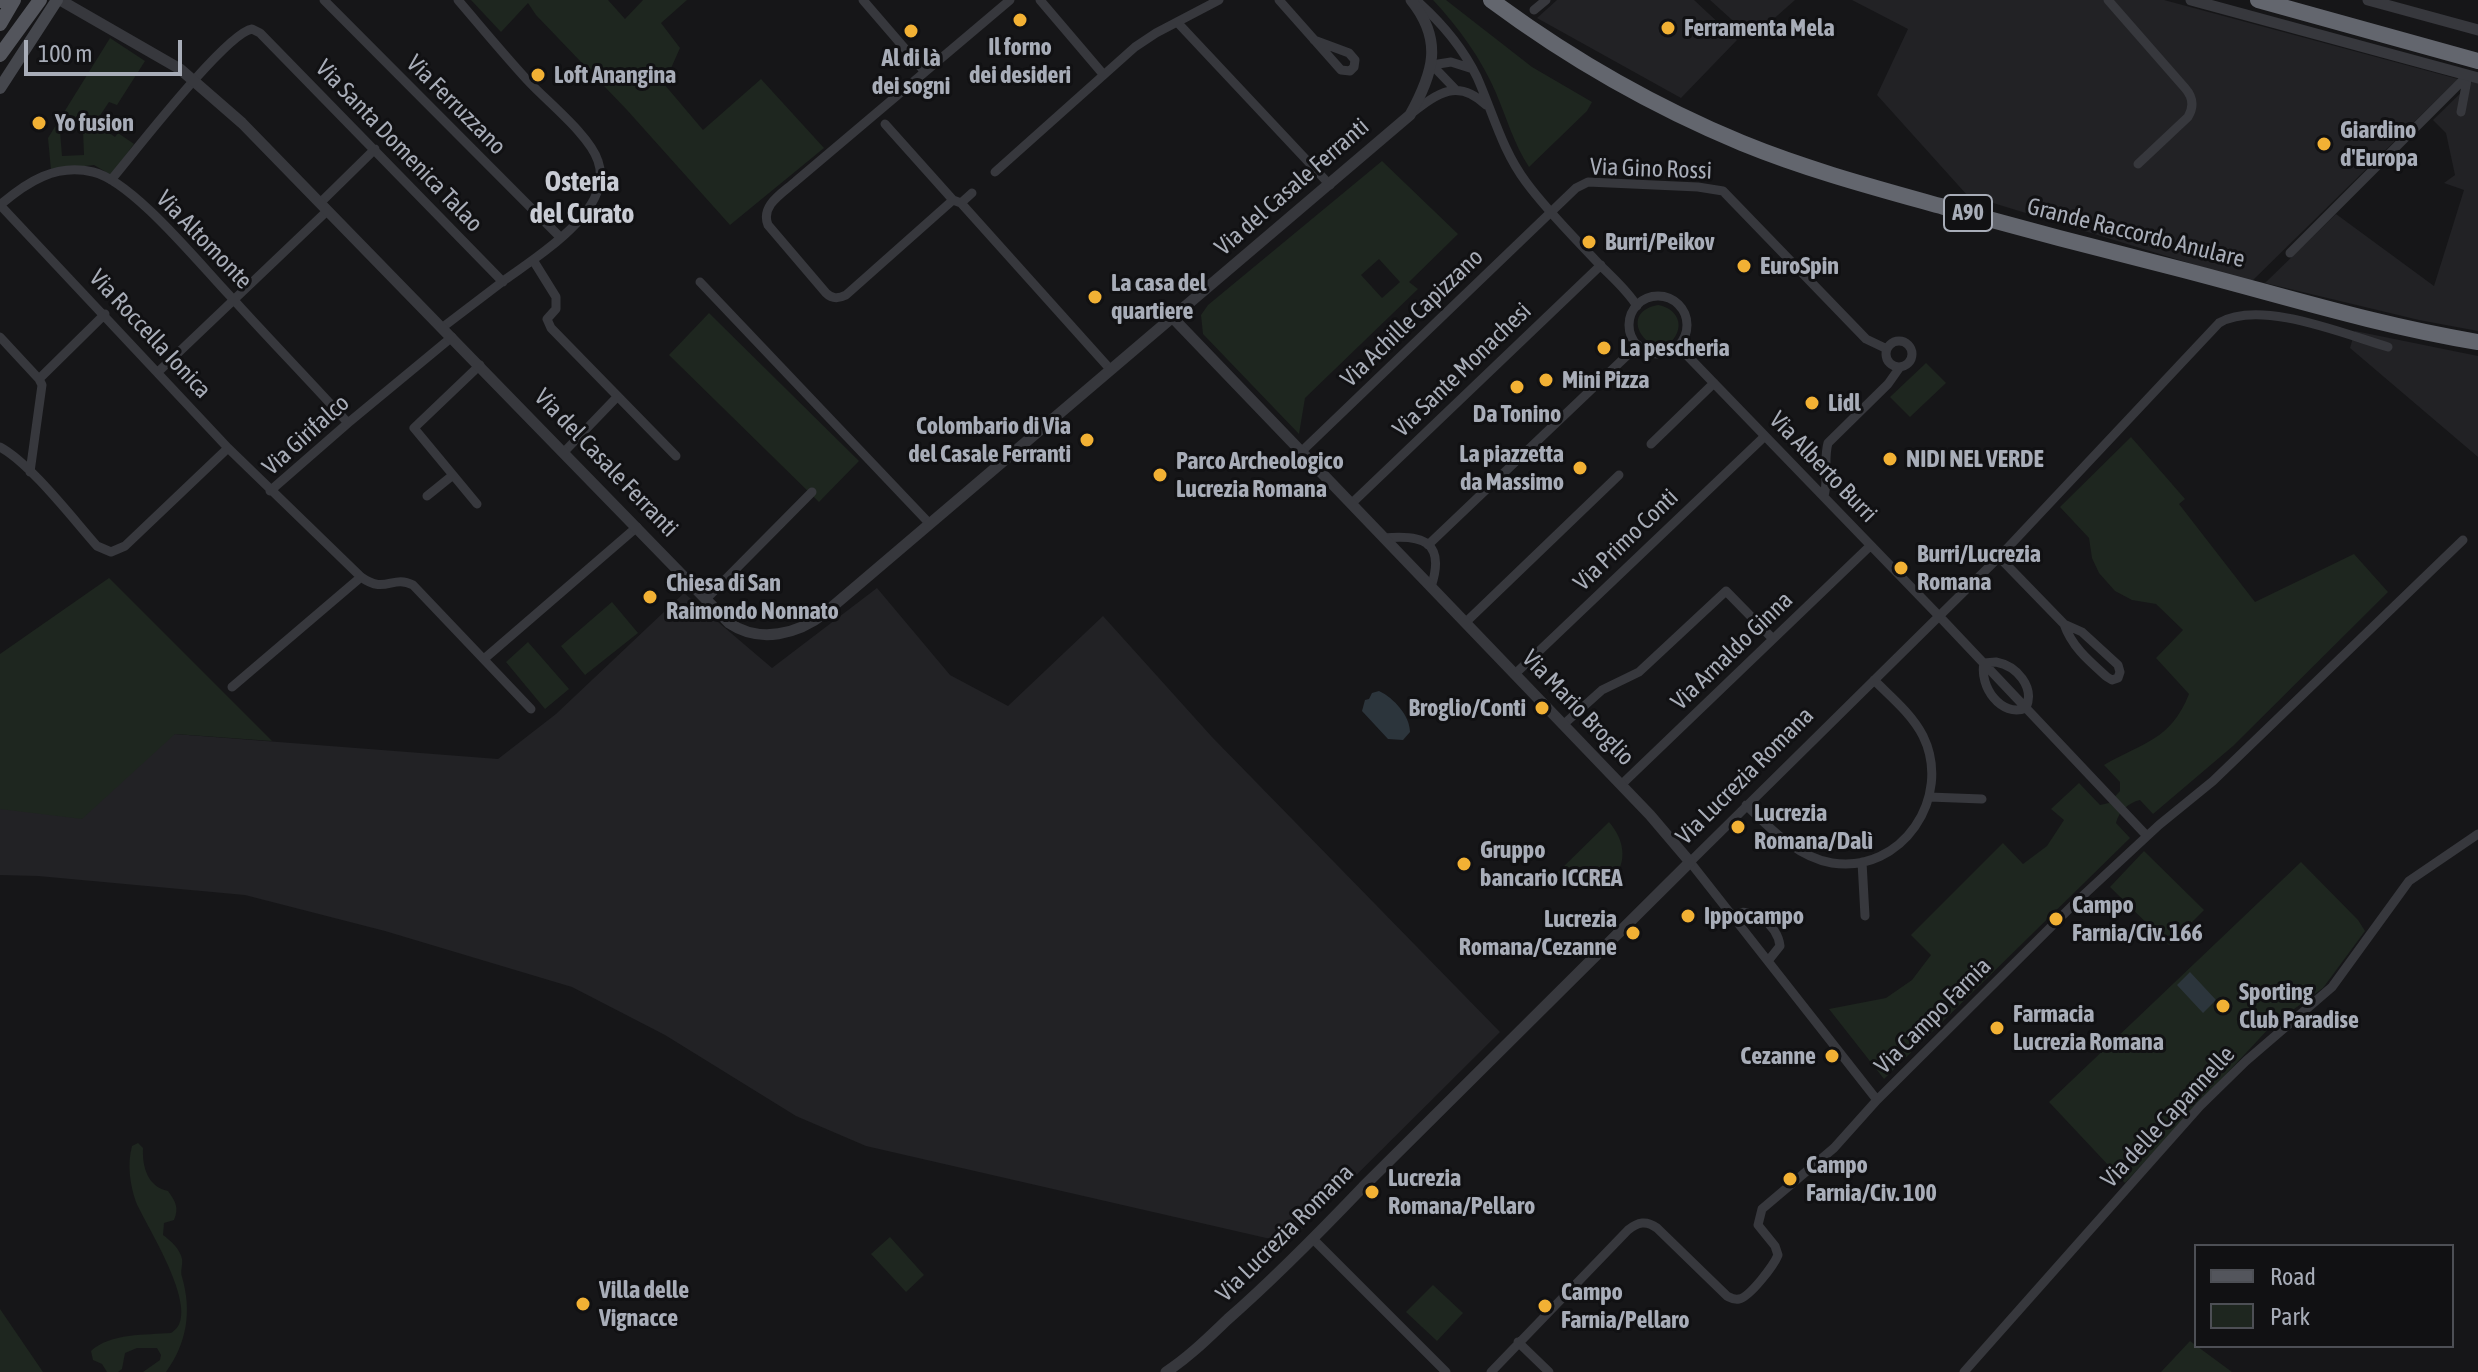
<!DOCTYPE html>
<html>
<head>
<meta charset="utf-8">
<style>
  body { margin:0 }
  #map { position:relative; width:2478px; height:1372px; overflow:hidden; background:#161618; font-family:"Asap Condensed",sans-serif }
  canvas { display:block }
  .legend { position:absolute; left:2194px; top:1244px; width:260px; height:104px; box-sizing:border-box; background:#111113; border:2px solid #4d4f55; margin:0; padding:10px 14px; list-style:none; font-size:24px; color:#a8adb8 }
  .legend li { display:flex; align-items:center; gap:16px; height:40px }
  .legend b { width:40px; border:2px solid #4d4f55 }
  .scale { position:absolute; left:24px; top:40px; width:158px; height:36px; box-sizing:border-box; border:4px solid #a8adb8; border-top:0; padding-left:10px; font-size:24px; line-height:28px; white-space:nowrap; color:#a8adb8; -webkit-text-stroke:6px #111113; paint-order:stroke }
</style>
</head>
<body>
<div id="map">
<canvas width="2478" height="1372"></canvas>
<ul class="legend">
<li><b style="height:10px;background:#53555c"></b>Road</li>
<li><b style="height:22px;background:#1e261f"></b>Park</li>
</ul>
<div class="scale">100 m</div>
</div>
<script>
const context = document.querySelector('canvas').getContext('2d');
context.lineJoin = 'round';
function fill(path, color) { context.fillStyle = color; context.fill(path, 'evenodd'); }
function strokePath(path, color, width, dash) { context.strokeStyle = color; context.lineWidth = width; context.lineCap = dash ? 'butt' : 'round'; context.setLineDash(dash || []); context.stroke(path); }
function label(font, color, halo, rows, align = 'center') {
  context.font = font + ' "Asap Condensed",sans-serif'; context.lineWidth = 6; context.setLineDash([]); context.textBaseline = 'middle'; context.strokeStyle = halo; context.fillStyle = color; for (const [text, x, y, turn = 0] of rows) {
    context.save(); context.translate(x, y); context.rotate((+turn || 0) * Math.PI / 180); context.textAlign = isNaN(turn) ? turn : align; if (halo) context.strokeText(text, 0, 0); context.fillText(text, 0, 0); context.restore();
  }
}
fill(new Path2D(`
  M1557 0H1694L1737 40 1681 98 1537 18Z
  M1710 0H1795L1752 38Z
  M1852 0H2164L2458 79 2251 282 1967 195 1877 95 1908 29Z
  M2473 81 2478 83V331L2419 320 2265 283 2336 214 2434 286 2464 190 2444 183 2455 175 2446 133 2433 120Z
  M2355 331 2478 356V457L2350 348Z
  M877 588 950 675 1008 706 1103 616 1212 737 1500 1032 1288 1243 866 1146 796 1116 665 1035 572 987 385 931 245 895 38 876 0 875V806L175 734 498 759 556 714 684 593 772 668Z`), '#222225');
fill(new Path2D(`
  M471 0H608L625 19 643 0H687L661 23 680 48 664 84 703 130 761 79 824 148 730 225 627 110 536 15 528 3 501 32Z
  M1433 0H1446L1532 67 1592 102 1587 111 1529 167C1514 144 1507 119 1496 93 1481 58 1459 28 1433 0Z
  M110 38 145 61 117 105 109 102 95 123 115 137 118 133 134 144 111 175 94 165 51 170 48 138ZM83 130 84 155 62 156 60 131Z
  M1382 161 1458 234 1409 282 1418 289 1305 398 1299 434 1203 334 1201 315 1208 305ZM1379 259 1400 282 1382 298 1361 275Z
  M1658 305C1672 307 1683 319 1677 333 1660 371 1610 314 1658 305Z
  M709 313 859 461 819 502 669 355Z
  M1926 363 1946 383 1910 417 1890 397Z
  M2131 437 2185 499 2179 504 2255 602 2354 554 2388 592 2233 746 2153 814 2140 800C2128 803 2119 811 2116 823L2130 838 1884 1079 1829 1009 1886 998 1912 980 1931 955 1911 935 2003 843 2023 864 2047 846 2064 820 2051 809 2079 783 2100 805 2109 803 2120 791V782L2104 765C2142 743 2171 740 2189 694L2156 658 2183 630 2156 604 2132 600 2115 591 2099 573 2092 558 2089 538 2060 507Z
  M109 578 272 741 175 734 82 819 0 809V654Z
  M612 602 638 633 585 675 561 646Z
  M528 642 569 689 545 709 506 662Z
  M1609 822C1647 866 1597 913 1555 875Z
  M2144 851 2204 910 2169 945 2110 887Z
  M2301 862 2358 920 2365 931 2323 988 2272 1025 2125 1183 2049 1102Z
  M138 1143 143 1148C142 1167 148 1187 168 1191 176 1202 179 1208 174 1220L164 1223 163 1235C171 1241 180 1249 182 1259 183 1265 180 1271 182 1277 192 1311 187 1343 166 1372H143L160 1360 161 1355 157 1348H137L125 1353 122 1369 118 1372H107L102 1364 93 1360 91 1351C110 1333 146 1335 171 1333 205 1315 146 1226 136 1202 130 1185 127 1164 132 1146Z
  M890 1237 924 1275 906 1292 871 1254Z
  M1433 1285 1463 1313 1437 1341 1406 1312Z
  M0 1309 43 1372H0Z
  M2190 1341 2232 1372H2161Z`), '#1e261f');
fill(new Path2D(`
  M1379 691C1394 698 1410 716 1410 732L1403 740 1388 739 1362 711 1365 700 1369 699 1372 693Z
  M2190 972 2216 1000 2203 1013 2177 985Z`), '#2c353c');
strokePath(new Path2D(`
  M324 0 561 238
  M863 0 925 72
  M1040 0 1103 74
  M1279 0 1341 70 1350 71 1354 67 1355 60 1349 53 1314 40
  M1416 0C1441 22 1462 46 1477 77 1493 113 1502 150 1526 182 1548 212 1575 238 1600 265 1613 278 1627 290 1637 306
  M2108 0 2185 88C2193 97 2194 107 2188 117L2138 164
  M1534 10 1546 0
  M1177 22 1330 185
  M1432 65 1451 62 1473 69
  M1432 65 1456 90
  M2461 112 2468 75
  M1412 113C1438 93 1458 78 1486 105
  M885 124 953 200 961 203 1110 369
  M995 172 1135 47 1156 33 1219 0
  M111 180C133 154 226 33 252 29L260 33 503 282
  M953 200 846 295C838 299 832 299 826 293L768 225C760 205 783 193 796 181L1010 0
  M320 203 375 149
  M961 203 972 193
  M2290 253 2468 75
  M533 260 556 297V309L547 319 551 328 676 456
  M700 282 929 523
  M1629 325a29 29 0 1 1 58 0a29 29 0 1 1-58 0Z
  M443 327C464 311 485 295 506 279 538 256 615 209 598 161 590 136 549 103 530 83 505 56 482 28 458 0
  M0 337 39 379 42 385 30 472
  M1886 354a13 13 0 1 1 26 0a13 13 0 1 1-26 0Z
  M1678 346 1939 616 2147 836
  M158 372 327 211
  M39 379 105 314
  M348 423C310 381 270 340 232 298 202 267 133 181 93 172 56 163 27 182 0 205L228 448 361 577C386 595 392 574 413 585L531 709
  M1651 444 1714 383
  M0 447C30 463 73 519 97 546L111 552 125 546 228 448
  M564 452 617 397
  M1301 452 1576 188 1588 182 1698 187 1723 191 1866 339 1887 349
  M270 491 348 423 452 337
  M427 496 453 475
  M1824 496C1829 478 1823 461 1828 443L1888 384 1900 367
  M477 504 414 428 480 365
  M1351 504 1601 265
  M1384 538C1423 534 1446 542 1431 587
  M1428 545 1638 345
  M1999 557 2064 624 2082 632 2118 665 2120 672 2118 678 2112 680 2107 677C2089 661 2072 647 2064 624
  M707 598 812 492
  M1465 623 1619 475
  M484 659 637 527
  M1996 662C2017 666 2035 687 2026 708 2001 718 1979 686 1984 663Z
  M1515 674 1765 436
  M232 687 361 577
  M1564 724 1602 690 1639 672 1726 591 1773 639
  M1621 785 1870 546
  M1929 797 1982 799
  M1746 805C1770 828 1797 857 1832 863 1902 874 1953 797 1923 736 1912 714 1891 697 1874 680
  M1862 862 1865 916
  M1732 915C1752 905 1778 925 1780 946L1768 961
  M1877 1100 1690 862 1999 557 2219 323C2260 299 2344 334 2388 347
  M1313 1239 1446 1372
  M1518 1342 1549 1372
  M1491 1372 1628 1230C1638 1222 1646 1220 1657 1228L1727 1296C1731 1298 1733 1300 1739 1299 1750 1297 1774 1265 1778 1255L1775 1246 1758 1225 1762 1209 1834 1148 1877 1100 2076 902 2159 825 2213 781 2463 540
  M1964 1372 2200 1106 2246 1061 2332 987 2409 881 2478 834`), '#37383d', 9);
strokePath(new Path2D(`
  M60 0 180 69 242 123 729 623C760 644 798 634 825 613L1410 115C1433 73 1444 41 1411 0
  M2191 0 2478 78
  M2368 0 2478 30
  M1166 1372C1189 1357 1208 1338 1228 1319 1275 1278 1319 1233 1363 1187L1690 862 1650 815 1172 317`), '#37383d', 11);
strokePath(new Path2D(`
  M0 88 57 0`), '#45474d', 12);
strokePath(new Path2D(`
  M0 1V0
  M0 24 14 0
  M0 55 40 0`), '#53555c', 14);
strokePath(new Path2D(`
  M1491 0C1569 58 1653 106 1742 143 1808 170 1876 188 1944 207 2020 228 2096 248 2172 267 2274 293 2374 325 2478 342
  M2258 0 2478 61`), '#63666e', 16);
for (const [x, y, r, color] of [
  [1020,20,8,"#f2b134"],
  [1668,28,8,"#f2b134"],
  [911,31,8,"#f2b134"],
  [538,75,8,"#f2b134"],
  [39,123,8,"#f2b134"],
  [2324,144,8,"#f2b134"],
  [1589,242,8,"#f2b134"],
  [1744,266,8,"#f2b134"],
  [1095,297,8,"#f2b134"],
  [1604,348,8,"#f2b134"],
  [1546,380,8,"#f2b134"],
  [1517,387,8,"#f2b134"],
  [1812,403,8,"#f2b134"],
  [1087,440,8,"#f2b134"],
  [1890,459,8,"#f2b134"],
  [1580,468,8,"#f2b134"],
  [1160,475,8,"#f2b134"],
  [1901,568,8,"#f2b134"],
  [650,597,8,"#f2b134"],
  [1542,708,8,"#f2b134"],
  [1738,827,8,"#f2b134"],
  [1464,864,8,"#f2b134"],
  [1688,916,8,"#f2b134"],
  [2056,919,8,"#f2b134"],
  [1633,933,8,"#f2b134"],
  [2223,1006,8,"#f2b134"],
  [1997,1028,8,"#f2b134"],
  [1832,1056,8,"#f2b134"],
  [1790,1179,8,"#f2b134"],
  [1372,1192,8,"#f2b134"],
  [583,1304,8,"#f2b134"],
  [1545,1306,8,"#f2b134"]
]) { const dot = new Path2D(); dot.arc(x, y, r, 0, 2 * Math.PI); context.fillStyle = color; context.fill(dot); strokePath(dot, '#111113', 3); }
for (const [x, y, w] of [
  [1968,213,48]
]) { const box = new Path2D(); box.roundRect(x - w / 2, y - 18, w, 36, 6); context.fillStyle = '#111113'; context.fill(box); strokePath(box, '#a8adb8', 2); }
label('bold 22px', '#a8adb8', null, [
  ["A90",1968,213]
]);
label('bold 24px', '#a8adb8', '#111113', [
  ["Ferramenta Mela",1684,28],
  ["Il forno",1020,47,"center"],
  ["dei desideri",1020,75,"center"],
  ["Al di là",911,58,"center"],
  ["dei sogni",911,86,"center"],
  ["Loft Anangina",554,75],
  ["Yo fusion",55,123],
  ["Giardino",2340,130],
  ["d'Europa",2340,158],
  ["Burri/Peikov",1605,242],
  ["EuroSpin",1760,266],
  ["La casa del",1111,283],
  ["quartiere",1111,311],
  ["La pescheria",1620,348],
  ["Mini Pizza",1562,380],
  ["Lidl",1828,403],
  ["Da Tonino",1517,414,"center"],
  ["Colombario di Via",1071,426,"right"],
  ["del Casale Ferranti",1071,454,"right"],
  ["La piazzetta",1564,454,"right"],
  ["da Massimo",1564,482,"right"],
  ["NIDI NEL VERDE",1906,459],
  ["Parco Archeologico",1176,461],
  ["Lucrezia Romana",1176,489],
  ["Burri/Lucrezia",1917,554],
  ["Romana",1917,582],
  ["Chiesa di San",666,583],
  ["Raimondo Nonnato",666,611],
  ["Broglio/Conti",1526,708,"right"],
  ["Lucrezia",1754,813],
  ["Romana/Dalì",1754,841],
  ["Gruppo",1480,850],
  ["bancario ICCREA",1480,878],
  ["Campo",2072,905],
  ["Farnia/Civ. 166",2072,933],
  ["Ippocampo",1704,916],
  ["Lucrezia",1617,919,"right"],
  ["Romana/Cezanne",1617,947,"right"],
  ["Sporting",2239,992],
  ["Club Paradise",2239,1020],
  ["Farmacia",2013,1014],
  ["Lucrezia Romana",2013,1042],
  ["Cezanne",1816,1056,"right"],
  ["Campo",1806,1165],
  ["Farnia/Civ. 100",1806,1193],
  ["Lucrezia",1388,1178],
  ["Romana/Pellaro",1388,1206],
  ["Villa delle",599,1290],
  ["Vignacce",599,1318],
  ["Campo",1561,1292],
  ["Farnia/Pellaro",1561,1320]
], 'left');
label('24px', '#a8adb8', '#111113', [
  ["Via Ferruzzano",456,105,45],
  ["Via Santa Domenica Talao",399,146,46],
  ["Via Gino Rossi",1651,169,2],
  ["Via del Casale Ferranti",1292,187,-41],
  ["Grande Raccordo Anulare",2136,233,14],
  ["Via Altomonte",204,240,46],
  ["Via Achille Capizzano",1412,318,-44],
  ["Via Roccella Ionica",150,334,47],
  ["Via Sante Monachesi",1462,370,-44],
  ["Via Girifalco",306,435,-42],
  ["Via del Casale Ferranti",606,463,46],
  ["Via Alberto Burri",1823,467,46],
  ["Via Primo Conti",1626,540,-44],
  ["Via Arnaldo Ginna",1732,651,-44],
  ["Via Mario Broglio",1578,708,46],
  ["Via Lucrezia Romana",1745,776,-45],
  ["Via Campo Farnia",1933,1016,-45],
  ["Via delle Capannelle",2168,1117,-47],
  ["Via Lucrezia Romana",1285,1233,-45]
]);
label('bold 28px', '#c9ccd4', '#111113', [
  ["Osteria",582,182],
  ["del Curato",582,214]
]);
</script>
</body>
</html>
